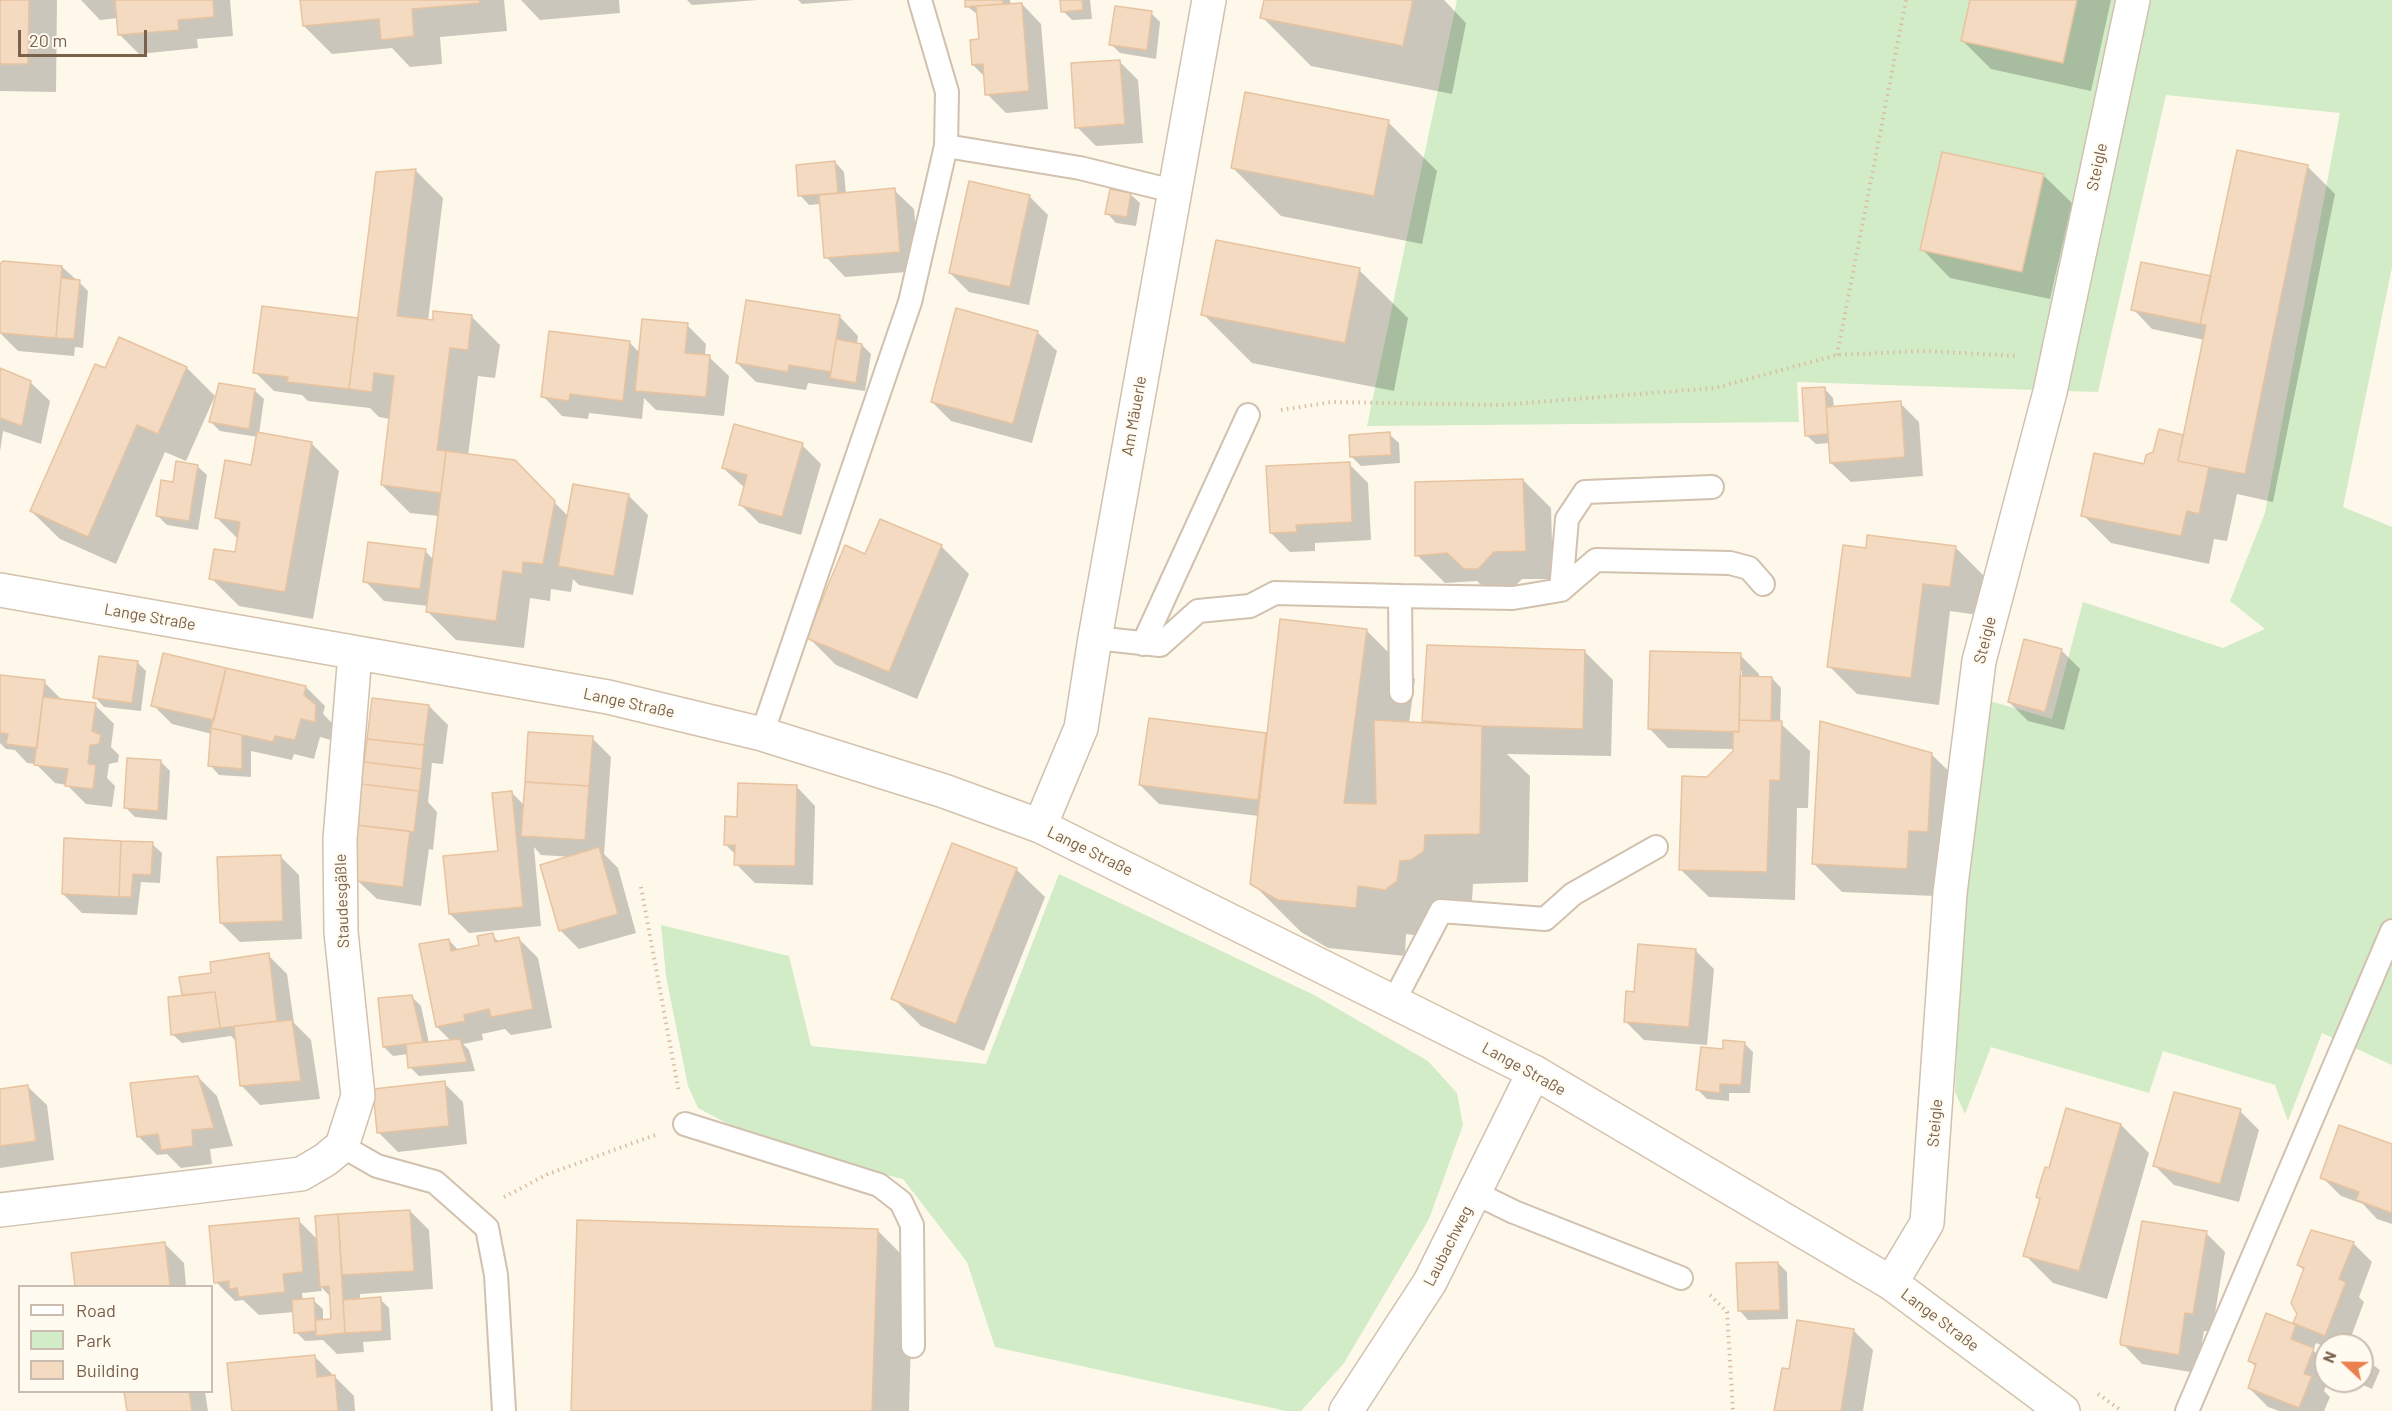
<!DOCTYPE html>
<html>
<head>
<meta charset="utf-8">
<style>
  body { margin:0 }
  #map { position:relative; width:2392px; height:1411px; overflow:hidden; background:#fdf8ea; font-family:Barlow,sans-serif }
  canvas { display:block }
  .legend { position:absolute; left:18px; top:1285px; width:195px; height:108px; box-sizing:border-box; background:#fffbf1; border:2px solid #cabdaf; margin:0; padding:8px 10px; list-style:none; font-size:18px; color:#7a614c }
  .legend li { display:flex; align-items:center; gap:12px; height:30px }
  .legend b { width:30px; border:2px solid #cabdaf }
  .north { position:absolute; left:2314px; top:1333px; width:60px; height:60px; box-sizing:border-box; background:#fffbf1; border:2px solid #cabdaf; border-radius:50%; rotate:292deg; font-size:16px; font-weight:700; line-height:24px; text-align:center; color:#7a614c }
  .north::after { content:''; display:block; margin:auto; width:21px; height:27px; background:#ea804d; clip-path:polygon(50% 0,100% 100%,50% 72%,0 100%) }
  .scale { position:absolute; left:18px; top:30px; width:129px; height:27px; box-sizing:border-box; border:3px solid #7a614c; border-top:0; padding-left:8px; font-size:18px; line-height:21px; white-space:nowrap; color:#7a614c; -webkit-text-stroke:4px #fffbf1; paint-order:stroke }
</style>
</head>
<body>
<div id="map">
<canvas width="2392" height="1411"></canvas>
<ul class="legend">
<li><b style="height:8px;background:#fff"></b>Road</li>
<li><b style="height:16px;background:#d2ecc7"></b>Park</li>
<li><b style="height:16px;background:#f4dac1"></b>Building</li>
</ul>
<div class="north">N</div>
<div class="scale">20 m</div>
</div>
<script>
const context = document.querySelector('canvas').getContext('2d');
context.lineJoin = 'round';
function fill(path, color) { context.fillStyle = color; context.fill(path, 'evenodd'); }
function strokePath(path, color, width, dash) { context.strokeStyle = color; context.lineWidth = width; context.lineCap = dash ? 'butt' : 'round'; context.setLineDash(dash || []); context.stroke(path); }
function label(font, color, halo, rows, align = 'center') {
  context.font = font + ' Barlow,sans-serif'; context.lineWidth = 4.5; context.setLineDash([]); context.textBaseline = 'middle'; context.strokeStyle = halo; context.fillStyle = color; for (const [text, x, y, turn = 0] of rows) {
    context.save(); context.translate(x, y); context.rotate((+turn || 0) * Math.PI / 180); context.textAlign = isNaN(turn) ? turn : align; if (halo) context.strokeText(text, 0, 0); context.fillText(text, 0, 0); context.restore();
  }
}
fill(new Path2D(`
  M1457 0H2392V267L2343 507 2392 527V1065L2322 1033 2288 1121 2275 1085 2163 1051 2149 1093 1991 1047 1965 1114 1955 1092 1964 891 1990 701 2052 719 2083 602 2223 648 2265 629 2230 601 2265 513 2340 113 2166 95 2098 392 1797 382 1799 422 1367 426Z
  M1059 874 1314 995 1428 1061 1457 1093 1463 1125 1429 1219 1344 1363 1301 1411H1286L995 1347 967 1262 903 1179 854 1167 732 1126 698 1108 688 1086 666 976 661 925 789 956 811 1046 986 1064Z`), '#d2ecc7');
fill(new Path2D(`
  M0 0H57L56 92 0 91Z
  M81 0H230L233 36 197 39 198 48 139 54 120 35 118 18 100 20Z
  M302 0H504L507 31 440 37 442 64 410 67 392 48 332 54 304 26Z
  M521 0H619L620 13 540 20Z
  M687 0H758L692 5Z
  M798 0H855L802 4Z
  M966 0H1010L1011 5 1022 4 1041 24 1048 109 1006 113 987 94 985 77 973 65 980 40 978 15 967 6Z
  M1062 0H1090L1092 19 1072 20 1063 11Z
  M1265 0H1444L1466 23 1452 94 1311 66 1262 17Z
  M1972 0H2111L2091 91 1991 69 1963 41Z
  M1151 13 1160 22 1156 59 1120 53 1111 44Z
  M1119 61 1138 80 1143 143 1096 146 1077 127Z
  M1388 122 1437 171 1422 244 1281 216 1232 167Z
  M835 162 844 172 846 194 894 190 914 209 919 271 845 277 826 257 821 204 809 205 800 195Z
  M2307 166 2335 194 2273 502 2237 494 2227 541 2214 539 2209 564 2111 543 2083 515 2145 465 2155 453 2160 431 2185 437 2205 340 2152 329 2133 309 2212 278Z
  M415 170 443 198 428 321 472 317 500 345 495 378 478 376 468 456 514 462 568 516 629 496 648 515 633 595 579 585 573 579 571 592 551 589 550 601 530 598 524 648 456 640 427 611 428 606 384 601 365 581 425 551 434 560 439 516 410 513 382 485 390 419 379 417 370 408 308 401 302 395 274 391 255 372 359 319Z
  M2043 175 2072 203 2050 299 1950 278 1922 249Z
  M1130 194 1140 203 1136 226 1116 223 1107 213Z
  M1029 196 1048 215 1029 305 969 292 950 273Z
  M0 266 62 267 79 282 88 291 83 348 75 347 74 356 18 351 0 333Z
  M1359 270 1408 318 1394 391 1252 363 1203 314Z
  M839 316 858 336 857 344 862 345 871 354 865 391 808 383 806 390 756 382 737 363Z
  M687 325 706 344 705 356 709 357 729 376 724 416 656 410 644 398 642 419 589 413 588 419 562 416 543 396 630 343 640 353Z
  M1037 332 1057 351 1032 443 951 421 932 402Z
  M120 339 187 368 215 396 186 461 165 452 116 564 60 539 31 511Z
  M0 370 30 382 50 401 41 444 3 431 0 452Z
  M1824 388 1833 398 1834 408 1900 403 1919 422 1923 476 1851 482 1831 463 1830 443 1816 444 1806 435Z
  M254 390 264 399 259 434 311 443 339 471 313 619 239 606 211 578 236 554 238 539 217 518 253 466 258 437 220 431 211 422Z
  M1389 434 1399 443 1400 463 1361 466 1351 456Z
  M802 445 821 464 801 535 759 523 740 504 745 488 723 468Z
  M1349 464 1368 483 1371 540 1315 543V551L1290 552 1271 533Z
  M197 466 207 475 198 530 167 525 157 515 175 484Z
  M1523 480 1551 508 1553 579H1522L1506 596 1493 597 1477 581 1445 583 1417 555Z
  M941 546 969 574 917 699 836 665 808 637 865 556Z
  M1956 548 1984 576 1978 615 1950 611 1939 705 1857 694 1829 666 1867 550Z
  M1366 630 1415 679 1409 723 1428 724 1424 720 1585 652 1613 680 1611 756 1507 754 1530 776 1528 882 1473 884 1472 900 1460 909H1448L1445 930 1434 938 1406 934 1405 956 1328 948 1301 932 1252 883 1259 816 1159 804 1140 785 1265 734 1268 738Z
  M2061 650 2080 669 2064 730 2028 721 2009 702Z
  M1740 655 1759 674V678H1772L1781 688 1780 723 1810 751 1808 808H1797L1795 900 1709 897 1680 869 1708 779 1734 749 1668 748 1649 728ZM1739 671H1742V678H1739Z
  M137 662 146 671 141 711 104 707 95 697Z
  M0 676 44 682 63 701 95 705 114 724 111 747 119 755 118 762 109 764 107 778 115 786 112 807 86 804 67 785 55 783 36 764 27 763 15 750 6 749 0 743Z
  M306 687 325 706 323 714 335 726 334 741 320 737 314 759 294 754 292 760 251 751V777L219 775 210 765 212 734 172 724 153 705Z
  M429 706 448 725 443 764 432 763 428 802 437 812 433 850 429 849 421 906 377 899 357 880Z
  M592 738 611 757 604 854 618 868 636 933 579 949 560 930 572 857 541 855 534 847 541 926 469 933 450 914 500 853 512 793 524 805Z
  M1931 754 1960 782 1956 859 1937 858 1935 896 1842 892 1814 864Z
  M161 762 170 771 167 820 135 817 126 808Z
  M796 786 815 806 813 885 755 883 736 864V855L725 844 738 818Z
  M152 844 162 853 160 883 141 882 137 915 82 913 63 894Z
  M280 856 299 875 302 939 240 942 221 923Z
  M1016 869 1045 897 984 1051 921 1026 893 998Z
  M492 935 500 943 519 939 538 958 552 1028 511 1035 505 1029 482 1034 483 1040 463 1044 469 1050 475 1071 419 1076 410 1067 409 1054 393 1056 384 1047 412 997 421 1006 429 1043 451 1041 437 1027 449 940 459 951 481 946Z
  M1695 950 1714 969 1707 1045 1644 1040 1625 1021 1636 993Z
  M268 955 287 974 294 1023 311 1040 320 1099 260 1105 241 1085 237 1042 231 1036 182 1043 172 1034 186 997 184 995 213 974Z
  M1744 1043 1753 1052 1750 1093H1729V1101L1707 1099 1697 1089 1724 1051Z
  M198 1077 217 1096 233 1146 210 1149 212 1164 181 1168 167 1154 157 1155 138 1136Z
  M444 1083 463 1102 467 1144 398 1152 379 1133Z
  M27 1086 47 1105 54 1160 0 1168V1090Z
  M2240 1111 2259 1130 2239 1202 2174 1185 2155 1166Z
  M2121 1125 2149 1153 2107 1299 2053 1283 2025 1255 2041 1200 2038 1197 2050 1170Z
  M2392 1145V1224L2377 1219 2363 1204 2341 1196 2322 1177Z
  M410 1211 429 1230 433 1289 360 1294V1300L380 1299 389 1308 391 1340 363 1342 364 1352 337 1354 323 1340 305 1341 296 1332 295 1312 259 1315 243 1300 235 1301 216 1282 298 1220 318 1240 317 1217ZM321 1287 331 1297 333 1320 323 1321V1309L313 1300 303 1301 302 1293 322 1291Z
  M877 1230 913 1266 909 1411H573Z
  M2206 1233 2225 1252 2212 1332 2204 1331 2197 1373 2142 1364 2123 1344Z
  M2353 1243 2372 1262 2359 1297 2364 1302 2348 1345 2326 1347 2316 1343 2313 1350 2326 1363 2328 1381 2324 1391 2330 1397 2324 1411H2279L2268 1407 2249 1388 2257 1368 2250 1361 2294 1325 2298 1314 2304 1271 2299 1265Z
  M165 1244 184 1263 186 1286H76L73 1255Z
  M1778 1263 1787 1272 1788 1319 1748 1320 1739 1310Z
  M1798 1322 1854 1331 1873 1350 1863 1411H1776L1790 1370Z
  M314 1356 354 1396 355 1411H234Z
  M2362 1357 2380 1370 2372 1389 2354 1381H2362Z
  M126 1392H205L208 1411H129Z`), '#0003');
const building = new Path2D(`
  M0 0H29L28 64H0Z
  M115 0H213L214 17 178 20 179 30 118 35Z
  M300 0H479L480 3 412 9 414 36 381 40 379 19 303 26Z
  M965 0H1002L1003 4 965 7Z
  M1060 0H1082L1083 10 1061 12Z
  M1264 0H1413L1403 46 1260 18Z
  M1970 0H2077L2063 63 1961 41Z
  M1022 3 1029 91 985 95 983 64 972 65 970 40 979 39 976 6Z
  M1115 6 1152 11 1147 50 1109 45Z
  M1120 60 1125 124 1075 128 1071 63Z
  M1245 92 1389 120 1374 196 1231 168Z
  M2237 150 2308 165 2245 474 2178 461 2206 325 2200 324Z
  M1942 152 2044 174 2022 272 1920 250Z
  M835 161 838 193 798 196 796 165Z
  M416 169 397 316 433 320V311L472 315 468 350 450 348 437 450 446 451 441 493 381 485 394 376 374 373 372 392 349 389 376 172Z
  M969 181 1030 195 1010 287 949 273Z
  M895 188 900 252 824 258 819 195Z
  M1110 189 1131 193 1127 217 1105 214Z
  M1216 240 1360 268 1345 343 1201 315Z
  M3 261 62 266 56 338 0 333V264Z
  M2141 262 2211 276 2200 324 2131 310Z
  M61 278 80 280 74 339 56 338Z
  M746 300 840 315 831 372 789 365 788 372 736 363Z
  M262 306 358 318 349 389 287 382 288 377 253 373Z
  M956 308 1038 331 1013 424 931 402Z
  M642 319 688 323 685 353 710 355 706 397 635 391Z
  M549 331 630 341 623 401 570 394 569 401 541 397Z
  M119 337 187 367 158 434 137 425 88 537 30 511 95 364 105 368Z
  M836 339 862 344 856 383 830 378Z
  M0 368 31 381 22 426 0 418Z
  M219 383 255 389 249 429 209 422Z
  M1825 387 1828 434 1805 436 1802 388Z
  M1901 401 1905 457 1830 463 1826 407Z
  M734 424 803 443 782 517 739 505 747 475 722 468Z
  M2159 429 2183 435 2178 461 2209 467 2199 514 2187 511 2181 536 2081 516 2094 453 2144 464 2146 455 2153 452Z
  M257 432 312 442 285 592 209 579 214 549 235 552 240 522 215 518 225 460 251 465Z
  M1390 432 1391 455 1350 457 1349 435Z
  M446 451 515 460 555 501 543 564 523 562 522 574 503 571 496 621 426 612Z
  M176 461 198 465 189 521 156 516 161 480 173 482Z
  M1350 462 1352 522 1296 525 1297 532 1270 533 1266 466Z
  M1523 479 1526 551 1494 552 1478 569H1464L1447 553 1415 556V482Z
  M573 484 629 494 614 576 558 566Z
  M880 519 942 545 889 672 806 638 845 545 865 554Z
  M1867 535 1956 546 1950 587 1923 584 1911 678 1827 667 1843 545 1866 548Z
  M368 542 426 549 420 589 363 582Z
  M1280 619 1367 629 1344 803 1376 804 1374 720 1482 726 1480 834 1425 835 1424 851 1411 860 1400 861 1397 881 1385 890 1358 886 1356 908 1278 900 1250 884Z
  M2024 639 2062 649 2045 712 2008 702Z
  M1427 645 1585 650 1583 729 1482 726 1422 721Z
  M1650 651 1741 653 1739 732 1648 729Z
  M163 653 226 668 214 720 151 706Z
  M99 656 138 661 132 703 93 698Z
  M226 668 306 686 304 695 316 705 315 722 301 719 295 740 275 736 273 742 211 728Z
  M0 675 45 680 37 748 6 744 8 734 0 733Z
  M1740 676 1772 677 1771 721 1739 720Z
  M43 697 96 703 92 731 101 735 99 744 90 745 88 764 96 765 93 789 65 786 68 769 34 765Z
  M372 698 429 705 424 745 367 739Z
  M1149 718 1266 733 1258 800 1139 785Z
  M1739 720 1782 721 1780 781 1770 780 1767 872 1679 870 1682 776 1707 777 1733 751V731L1739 732Z
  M1820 721 1932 753 1928 832 1909 831 1907 869 1812 864Z
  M211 728 242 735V769L208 766Z
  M528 732 593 736 589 786 525 782Z
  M367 739 424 745 422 769 364 762Z
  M127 758 161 760 158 811 124 808Z
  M364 762 422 769 419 791 361 784Z
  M525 782 589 786 585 840 521 836Z
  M738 783 797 785 795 866 734 865 735 845H724L725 816 737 817Z
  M361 784 419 791 414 832 356 825Z
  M512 791 523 907 449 914 443 856 498 851 492 793Z
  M356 825 410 831 403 887 356 881Z
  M64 838 121 841 119 897 62 894Z
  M121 841 153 842 151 875 133 874 131 897H119Z
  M952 843 1017 868 956 1024 891 999Z
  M599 847 618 914 559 931 540 865Z
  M281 855 283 921 220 923 217 857Z
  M493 933 495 942 519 937 533 1009 491 1017 489 1009 464 1015 465 1021 436 1027 419 944 449 939 451 951 479 945 477 936Z
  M1638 944 1696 949 1689 1027 1624 1022 1626 991 1634 992Z
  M269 953 277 1021 220 1028 215 992 182 995 179 977 211 973 210 962Z
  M215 992 220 1028 171 1035 168 997Z
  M412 995 423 1042 383 1047 378 998Z
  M292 1020 301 1081 240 1086 234 1026Z
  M460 1039 467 1062 408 1068 406 1044Z
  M1723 1040 1745 1042 1741 1085 1720 1084V1093L1696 1090 1701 1047 1723 1049Z
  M198 1076 214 1128 192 1130 193 1146 161 1150 158 1134 137 1137 130 1083Z
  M445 1081 449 1126 377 1133 373 1089Z
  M28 1085 36 1141 0 1146V1089Z
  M2174 1092 2241 1109 2220 1184 2153 1166Z
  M2066 1108 2121 1124 2079 1271 2023 1256 2040 1199 2036 1197 2045 1167 2049 1168Z
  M2339 1125 2392 1144V1213L2356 1200 2359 1192 2320 1178Z
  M410 1210 414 1271 342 1275 338 1214Z
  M338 1214 345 1333 316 1336 315 1320 331 1319 329 1286 320 1287 315 1216Z
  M299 1218 303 1272 283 1274 285 1292 239 1297 237 1288 229 1289V1281L214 1283 209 1226Z
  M577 1220 878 1229 872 1411H571Z
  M2142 1221 2207 1231 2193 1314 2185 1313 2179 1355 2121 1345 2120 1342Z
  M2311 1230 2354 1242 2339 1279 2346 1282 2325 1336 2293 1323 2297 1314 2291 1303 2304 1268 2297 1265Z
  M165 1242 170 1286H75L71 1253Z
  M1778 1262 1780 1310 1738 1311 1736 1263Z
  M381 1297 382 1331 345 1333 343 1300Z
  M314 1298 316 1331 294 1333 292 1300Z
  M2266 1313 2296 1325 2291 1339 2314 1348 2304 1374 2312 1376 2299 1408 2248 1388 2256 1364 2248 1361Z
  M1797 1320 1854 1329 1841 1411H1774L1782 1368 1789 1369Z
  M315 1355 317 1377 335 1375 338 1411H232L227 1363Z
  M2362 1356 2372 1360 2363 1381 2362 1380Z
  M124 1392H189L192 1411H127Z`);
fill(building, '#f4dac1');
strokePath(building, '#e7c3a0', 1.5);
const lane = new Path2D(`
  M920 0 947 92 946 146
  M1561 590 1567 519 1585 492 1712 487
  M1400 596 1513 598 1561 590 1596 560 1730 563 1749 568 1763 584
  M1095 638 1160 645 1198 611 1250 606 1275 593 1400 596 1401 692
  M1143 644 1248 415
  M762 734 910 302 946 146 1080 168 1173 191
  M1394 1001 1441 911 1545 919 1573 894 1656 847
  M685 1124 879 1185 901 1202 912 1225 913 1346
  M342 1146 377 1166 435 1182 487 1228 496 1275 504 1411
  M1475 1193 1514 1212 1681 1278
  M2187 1411 2392 931`);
const street = new Path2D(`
  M1040 826 1081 728 1095 638 1209 0
  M0 1210 301 1174 325 1160 342 1146 358 1096 341 932 340 839 355 654
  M1891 1283 1927 1223 1950 893 1979 661 2050 392 2133 0
  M1346 1411 1430 1282 1534 1072`);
const secondary = new Path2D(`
  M0 590 608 697 762 734 944 791 1040 826 1534 1072 1891 1283 2063 1411`);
strokePath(lane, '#d1c1ae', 26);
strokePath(street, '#d1c1ae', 36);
strokePath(secondary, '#d4c2ac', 36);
strokePath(new Path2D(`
  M1837 355 1906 0
  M1281 410 1332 402 1500 405 1715 388 1837 355 1923 351 2018 356
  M641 887 679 1093
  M504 1197 548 1174 655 1135
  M1710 1295 1727 1312 1733 1411
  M2098 1394 2122 1411`), '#d9bea3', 4, [1.5, 4.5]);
strokePath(lane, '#fff', 22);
strokePath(street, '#fff', 33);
strokePath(secondary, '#fff', 33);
label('16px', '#7a614c', '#fffbf1', [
  ["Steigle",2097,167,-78],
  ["Am Mäuerle",1134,416,-80],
  ["Lange Straße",150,617,10],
  ["Steigle",1985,640,-76],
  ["Lange Straße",629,703,12],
  ["Lange Straße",1090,851,26],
  ["Staudesgäßle",342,901,-92],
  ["Lange Straße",1524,1069,29],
  ["Steigle",1935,1123,-85],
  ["Laubachweg",1448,1246,-63],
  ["Lange Straße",1940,1320,37]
]);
</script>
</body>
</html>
